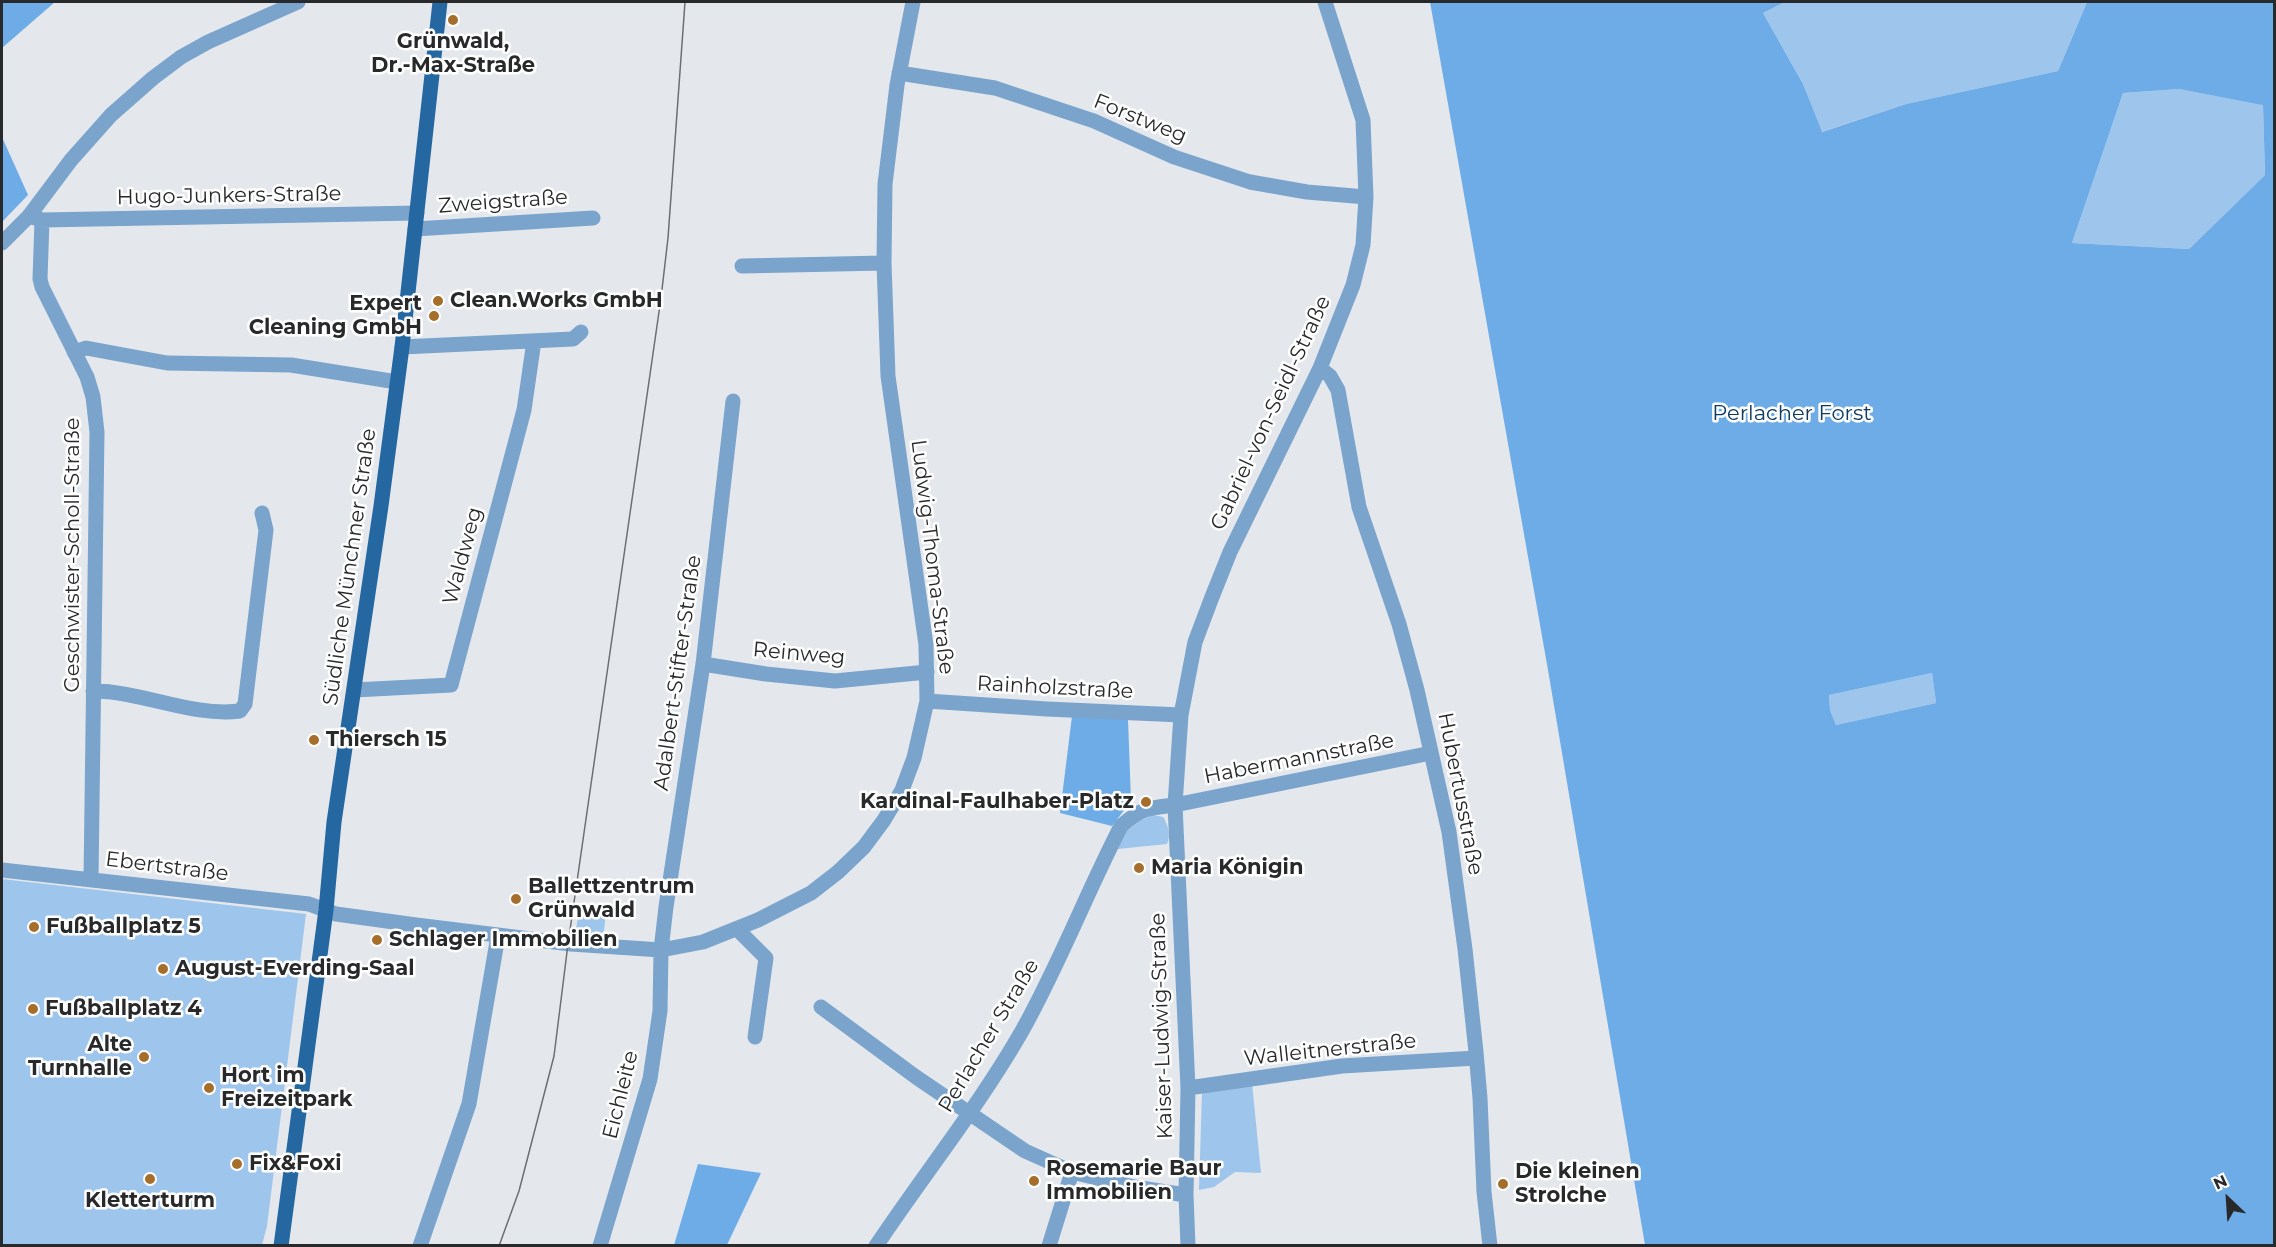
<!DOCTYPE html>
<html>
<head>
<meta charset="utf-8">
<style>
  body { margin:0 }
  #map { position:relative; width:2276px; height:1247px; overflow:hidden; background:#e4e8ec; font-family:Montserrat,sans-serif }
  canvas { display:block }
  .frame { position:absolute; inset:0; border:3px solid #28292b; pointer-events:none }
  .north { position:absolute; left:2198px; top:1169px; width:60px; height:60px; -webkit-text-stroke:4px #fff; paint-order:stroke; rotate:335deg; font-size:16px; font-weight:700; line-height:24px; text-align:center; color:#28292b }
  .north::after { content:''; display:block; margin:auto; width:21px; height:27px; background:#28292b; clip-path:polygon(50% 0,100% 100%,50% 72%,0 100%) }
</style>
</head>
<body>
<div id="map">
<canvas width="2276" height="1247"></canvas>
<div class="frame"></div>
<div class="north">N</div>
</div>
<script>
const context = document.querySelector('canvas').getContext('2d');
context.lineJoin = 'round';
function fill(path, color) { context.fillStyle = color; context.fill(path, 'evenodd'); }
function strokePath(path, color, width, dash) { context.strokeStyle = color; context.lineWidth = width; context.lineCap = dash ? 'butt' : 'round'; context.setLineDash(dash || []); context.stroke(path); }
function label(font, color, halo, rows, align = 'center') {
  context.font = font + ' Montserrat,sans-serif'; context.lineWidth = 5; context.setLineDash([]); context.textBaseline = 'middle'; context.strokeStyle = halo; context.fillStyle = color; for (const [text, x, y, turn = 0] of rows) {
    context.save(); context.translate(x, y); context.rotate((+turn || 0) * Math.PI / 180); context.textAlign = isNaN(turn) ? turn : align; if (halo) context.strokeText(text, 0, 0); context.fillText(text, 0, 0); context.restore();
  }
}
fill(new Path2D(`
  M1785 2H2087L2058 71 1906 104 1821 132 1803 84 1763 13Z
  M2179 89 2263 104 2265 175 2189 249 2072 243 2123 93Z
  M1932 673 1936 703 1836 725 1830 710 1829 695Z
  M1153 815 1163 817C1168 824 1171 836 1167 844L1118 849 1120 836 1140 821Z
  M2 879 306 914 267 1226 262 1245H2Z
  M580 905 607 908 603 937 575 935Z
  M1252 1083 1261 1173 1235 1172 1214 1187 1199 1190 1202 1091Z`), '#9ec5ec');
fill(new Path2D(`
  M2 2H55L2 48Z
  M1430 2H1785L1763 13 1803 84 1822 132 1906 104 2058 71 2087 2H2274V1245H1645L1548 670ZM2179 89 2263 105 2265 175 2189 249 2072 243 2123 93ZM1932 673 1936 703 1836 725 1830 710 1829 695Z
  M2 137 28 195 2 222Z
  M1072 716 1128 719 1131 801 1112 826 1060 813Z
  M698 1164 761 1173 727 1245H674Z`), '#6eace7');
strokePath(new Path2D(`
  M899 73 995 88 1094 121 1174 157 1250 182 1307 192 1366 197
  M29 216 42 220 40 279 42 287 87 377 93 397 97 432 91 879
  M42 220 417 213
  M415 229 593 218
  M2 243 29 216 71 160 111 115 153 78 181 57 208 42 298 2
  M742 266 884 263
  M402 347 573 339 581 332
  M74 352 86 348 167 363 291 365 397 382
  M1320 368 1330 376 1338 390 1359 507 1399 624 1417 690 1449 832 1465 949 1476 1052 1480 1098 1484 1192 1490 1246
  M703 664 766 674 835 681 927 672
  M354 690 451 685 524 410 534 341
  M93 691C142 691 191 717 240 711L245 704 266 530 262 513
  M927 701 1047 709 1181 715
  M2 870 309 904 336 914 416 925 571 944 661 950 703 942 758 920 811 893 838 872 864 847 884 820 902 790 914 758 927 701 926 645 888 376 884 263 885 184 897 85 913 2
  M737 929 766 958 755 1037
  M821 1007 916 1077 1025 1151 1072 1172 1134 1187 1186 1195
  M1188 1088 1342 1066 1476 1058
  M420 1246 469 1104 498 936
  M600 1246 650 1079 660 1011 661 950 666 907 703 664 733 401
  M876 1246C924 1174 979 1106 1022 1031 1059 965 1086 894 1121 826 1143 807 1148 808 1175 805L1431 753
  M1049 1246 1072 1172
  M1188 1246 1186 1195 1188 1088 1175 805 1181 715 1195 642 1212 597 1230 552 1320 368 1353 285 1363 245 1366 197 1363 120 1325 2`), '#7aa4cc', 15);
strokePath(new Path2D(`
  M281 1246 326 910 334 822 381 506 402 347 440 2`), '#2467a1', 15);
strokePath(new Path2D(`
  M499 1246 519 1191 554 1056 568 944 661 298 668 238 685 2`), '#6c6e71', 1.5);
for (const [x, y, r, color] of [
  [453,20,6,"#a66e2b"],
  [438,301,6,"#a66e2b"],
  [434,316,6,"#a66e2b"],
  [314,740,6,"#a66e2b"],
  [1146,802,6,"#a66e2b"],
  [1139,868,6,"#a66e2b"],
  [516,899,6,"#a66e2b"],
  [34,927,6,"#a66e2b"],
  [377,940,6,"#a66e2b"],
  [163,969,6,"#a66e2b"],
  [33,1009,6,"#a66e2b"],
  [144,1057,6,"#a66e2b"],
  [209,1088,6,"#a66e2b"],
  [237,1164,6,"#a66e2b"],
  [150,1179,6,"#a66e2b"],
  [1034,1181,6,"#a66e2b"],
  [1503,1184,6,"#a66e2b"]
]) { const dot = new Path2D(); dot.arc(x, y, r, 0, 2 * Math.PI); context.fillStyle = color; context.fill(dot); strokePath(dot, '#fff', 2); }
label('bold 21px', '#28292b', '#fff', [
  ["Grünwald,",453,42,"center"],
  ["Dr.-Max-Straße",453,66,"center"],
  ["Clean.Works GmbH",450,301],
  ["Expert",422,304,"right"],
  ["Cleaning GmbH",422,328,"right"],
  ["Thiersch 15",326,740],
  ["Kardinal-Faulhaber-Platz",1134,802,"right"],
  ["Maria Königin",1151,868],
  ["Ballettzentrum",528,887],
  ["Grünwald",528,911],
  ["Fußballplatz 5",46,927],
  ["Schlager Immobilien",389,940],
  ["August-Everding-Saal",175,969],
  ["Fußballplatz 4",45,1009],
  ["Alte",132,1045,"right"],
  ["Turnhalle",132,1069,"right"],
  ["Hort im",221,1076],
  ["Freizeitpark",221,1100],
  ["Fix&Foxi",249,1164],
  ["Rosemarie Baur",1046,1169],
  ["Immobilien",1046,1193],
  ["Die kleinen",1515,1172],
  ["Strolche",1515,1196],
  ["Kletterturm",150,1201,"center"]
], 'left');
label('21px', '#28292b', '#fff', [
  ["Forstweg",1140,119,22],
  ["Hugo-Junkers-Straße",229,196,-1],
  ["Zweigstraße",503,202,-4],
  ["Gabriel-von-Seidl-Straße",1271,413,-65],
  ["Geschwister-Scholl-Straße",73,555,-90],
  ["Waldweg",463,556,-75],
  ["Ludwig-Thoma-Straße",932,557,83],
  ["Südliche Münchner Straße",350,567,-82],
  ["Reinweg",799,654,5],
  ["Adalbert-Stifter-Straße",678,673,-82],
  ["Rainholzstraße",1055,688,3],
  ["Habermannstraße",1299,759,-11],
  ["Hubertusstraße",1460,794,79],
  ["Ebertstraße",167,867,7],
  ["Kaiser-Ludwig-Straße",1162,1026,-92],
  ["Perlacher Straße",989,1036,-59],
  ["Walleitnerstraße",1330,1050,-6],
  ["Eichleite",621,1095,-76]
]);
label('21px', '#0d3b61', '#fff', [
  ["Perlacher Forst",1792,414]
]);
</script>
</body>
</html>
